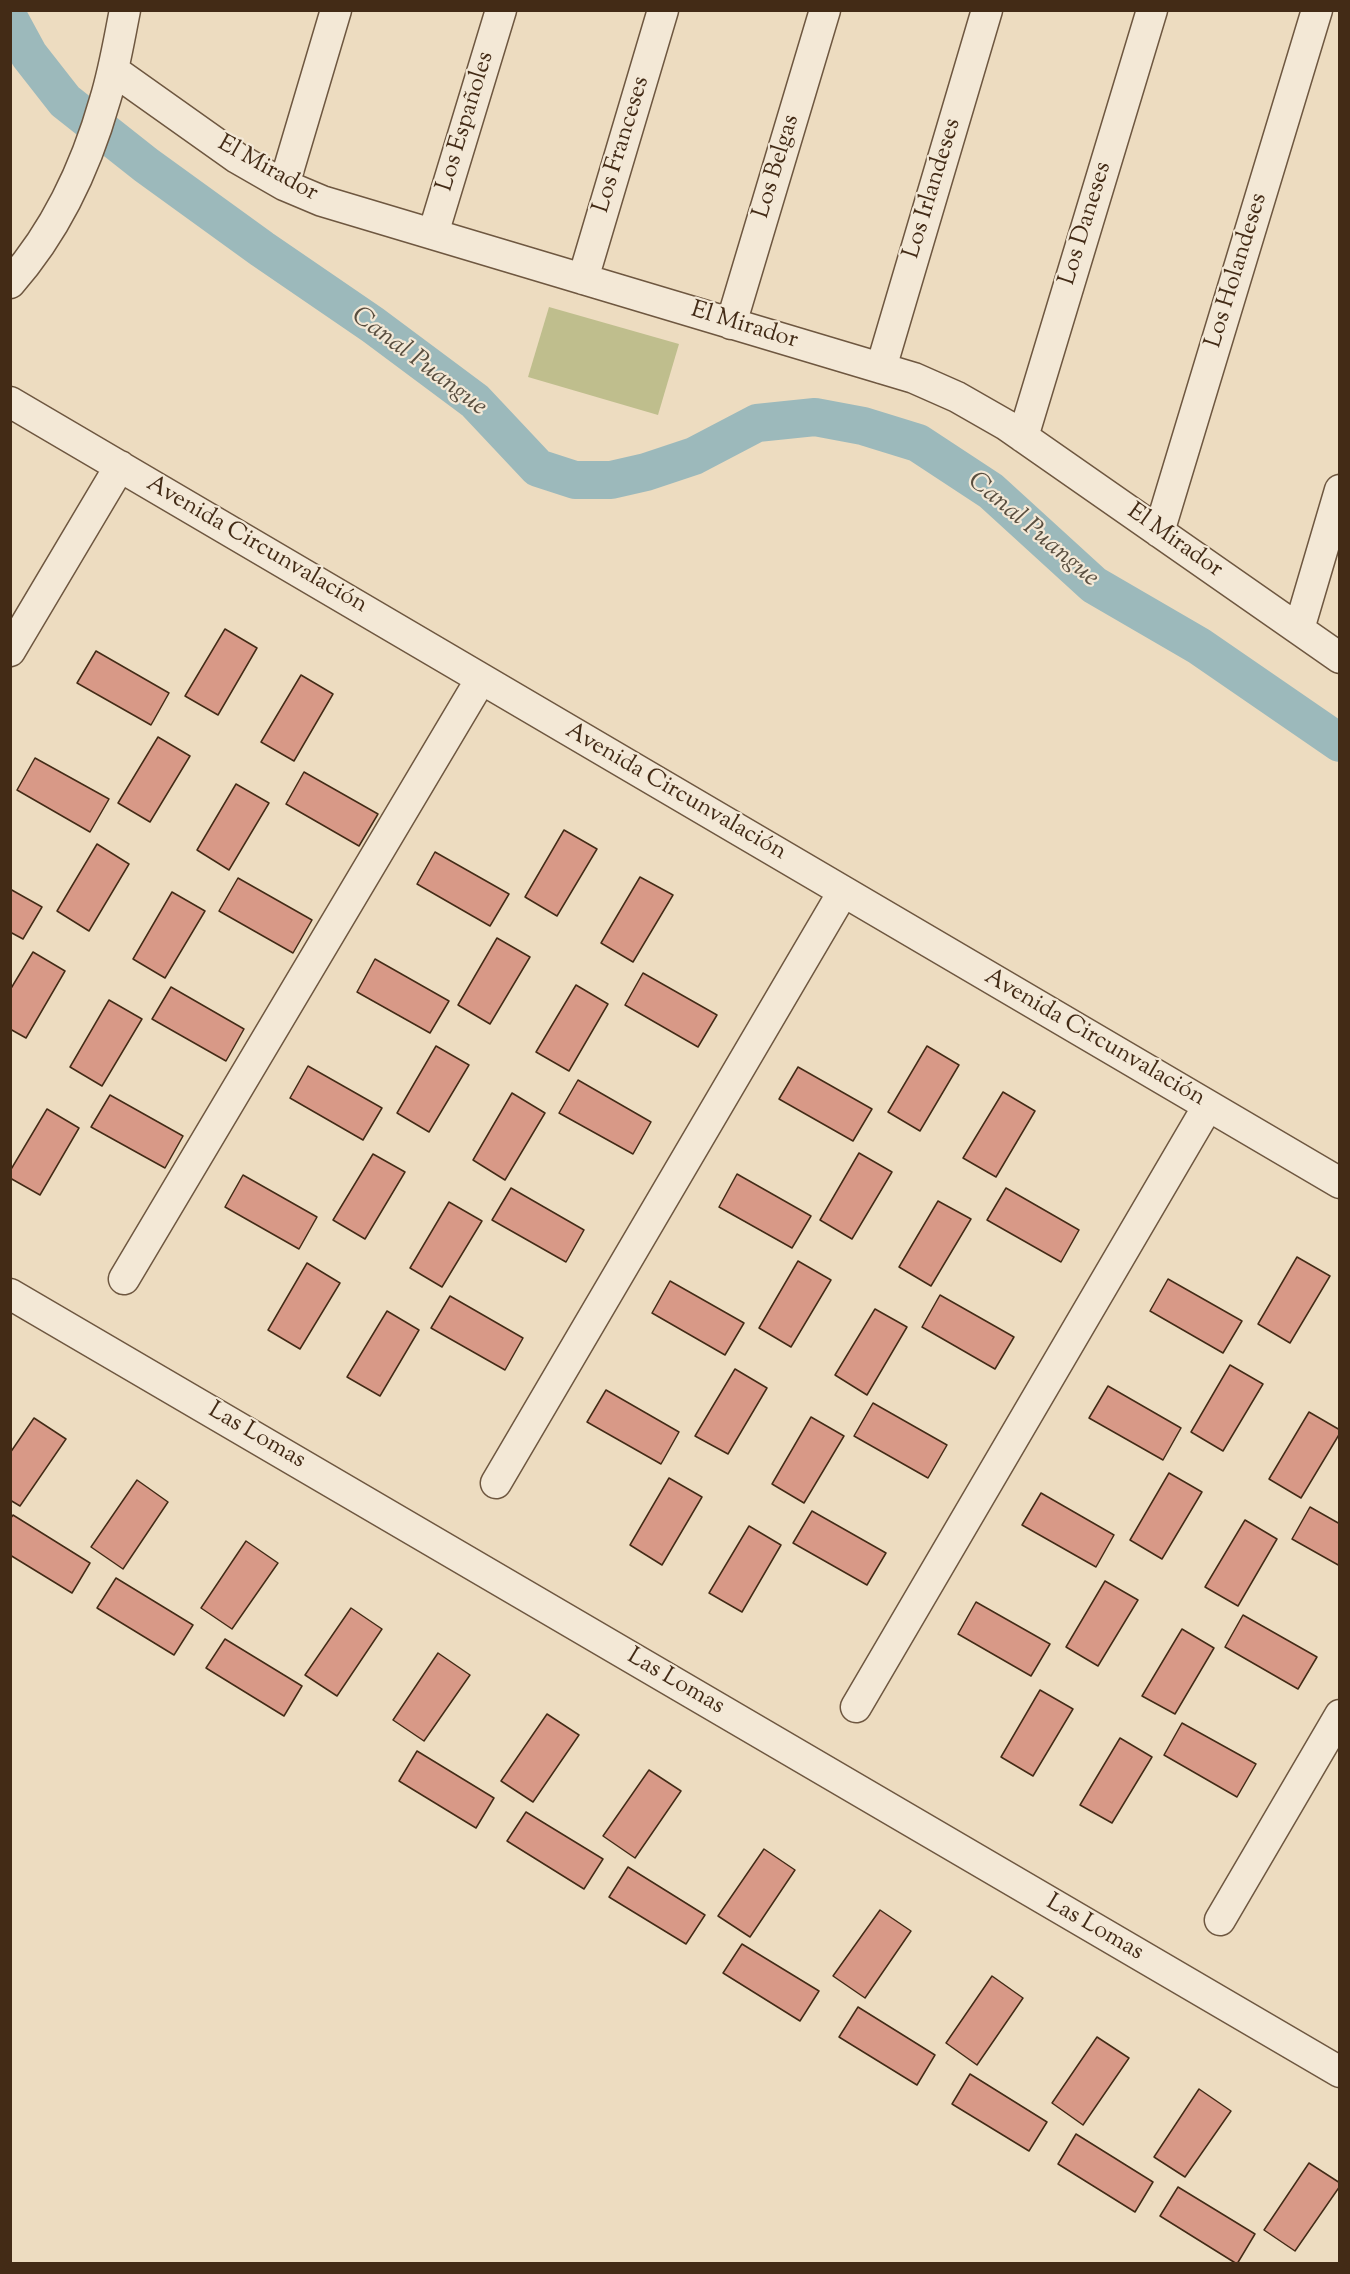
<!DOCTYPE html>
<html>
<head>
<meta charset="utf-8">
<style>
  body { margin:0 }
  #map { position:relative; width:1350px; height:2274px; overflow:hidden; background:#eddcc0; font-family:"Sorts Mill Goudy",serif }
  canvas { display:block }
  .frame { position:absolute; inset:0; border:12px solid #432b16; pointer-events:none }
</style>
</head>
<body>
<div id="map">
<canvas width="1350" height="2274"></canvas>
<div class="frame"></div>
</div>
<script>
const context = document.querySelector('canvas').getContext('2d');
context.lineJoin = 'round';
function fill(path, color) { context.fillStyle = color; context.fill(path, 'evenodd'); }
function strokePath(path, color, width, dash) { context.strokeStyle = color; context.lineWidth = width; context.lineCap = dash ? 'butt' : 'round'; context.setLineDash(dash || []); context.stroke(path); }
function label(font, color, halo, rows, align = 'center') {
  context.font = font + ' "Sorts Mill Goudy",serif'; context.lineWidth = 4.5; context.setLineDash([]); context.textBaseline = 'middle'; context.strokeStyle = halo; context.fillStyle = color; for (const [text, x, y, turn = 0] of rows) {
    context.save(); context.translate(x, y); context.rotate((+turn || 0) * Math.PI / 180); context.textAlign = isNaN(turn) ? turn : align; if (halo) context.strokeText(text, 0, 0); context.fillText(text, 0, 0); context.restore();
  }
}
fill(new Path2D(`
  M549 307 679 344 658 415 528 377Z`), '#bfbe8d');
strokePath(new Path2D(`
  M10 20 29 55 65 101 146 165 262 249 373 325 475 401 538 468 575 480H611L646 472 694 456 757 423 815 417 863 426 918 443 991 491 1094 585 1199 646 1340 743`), '#9cb9bb', 38);
const building = new Path2D(`
  M225 629 257 648 218 715 185 696Z
  M96 651 169 693 151 725 77 683Z
  M301 675 333 694 294 761 261 742Z
  M158 737 190 756 150 822 118 803Z
  M35 758 109 799 90 832 17 790Z
  M304 772 378 814 359 846 286 804Z
  M236 784 269 803 229 870 197 850Z
  M564 830 597 849 557 916 525 897Z
  M97 844 129 864 89 931 57 911Z
  M435 852 509 894 490 926 417 884Z
  M640 877 673 895 633 962 601 943Z
  M238 878 312 920 293 953 219 911Z
  M10 889 42 907 23 939 10 932Z
  M172 892 205 911 165 978 133 959Z
  M497 938 530 957 490 1024 458 1005Z
  M33 952 65 971 26 1038 10 1029V990Z
  M375 959 449 1001 430 1033 357 992Z
  M643 973 717 1015 698 1047 625 1005Z
  M576 985 608 1004 569 1071 536 1052Z
  M171 987 244 1029 226 1061 152 1019Z
  M109 1000 142 1019 102 1086 70 1067Z
  M436 1046 469 1065 429 1132 397 1113Z
  M927 1046 959 1065 920 1131 888 1112Z
  M308 1066 382 1108 363 1140 290 1098Z
  M798 1067 872 1109 853 1141 779 1099Z
  M578 1080 651 1122 633 1154 559 1113Z
  M1003 1092 1035 1111 996 1177 963 1158Z
  M512 1093 545 1113 505 1180 473 1160Z
  M110 1095 183 1136 165 1168 91 1127Z
  M47 1109 79 1128 40 1195 10 1178V1171Z
  M859 1153 892 1172 852 1239 820 1220Z
  M373 1154 405 1172 365 1239 333 1220Z
  M737 1174 811 1216 792 1248 719 1207Z
  M243 1175 317 1217 299 1249 225 1207Z
  M511 1188 584 1230 566 1262 492 1220Z
  M1006 1188 1079 1230 1061 1262 987 1220Z
  M938 1201 971 1219 931 1286 899 1267Z
  M449 1202 482 1221 442 1287 410 1268Z
  M1297 1257 1330 1276 1290 1343 1258 1324Z
  M798 1261 831 1280 791 1347 759 1328Z
  M307 1263 340 1283 300 1349 268 1330Z
  M1168 1279 1242 1321 1223 1353 1150 1311Z
  M670 1281 744 1323 725 1355 652 1313Z
  M940 1295 1014 1337 995 1369 922 1327Z
  M450 1296 523 1338 505 1370 431 1328Z
  M875 1309 907 1327 867 1395 835 1375Z
  M387 1311 419 1330 380 1396 347 1377Z
  M1230 1365 1263 1384 1223 1451 1191 1432Z
  M735 1369 767 1388 728 1454 695 1436Z
  M1108 1386 1181 1428 1163 1460 1089 1418Z
  M606 1390 679 1432 661 1464 587 1422Z
  M873 1403 947 1445 928 1478 854 1436Z
  M1309 1412 1340 1430V1433L1301 1498 1269 1479Z
  M811 1417 844 1436 804 1503 772 1484Z
  M34 1418 66 1439 20 1506 10 1500V1453Z
  M1169 1473 1202 1492 1162 1559 1130 1540Z
  M669 1478 702 1497 662 1565 630 1545Z
  M137 1480 168 1502 123 1569 91 1547Z
  M1041 1493 1114 1535 1096 1567 1022 1525Z
  M1310 1507 1340 1524V1566L1292 1539Z
  M812 1511 886 1553 867 1585 793 1543Z
  M13 1515 90 1563 72 1593 10 1555V1519Z
  M1245 1520 1277 1539 1238 1606 1205 1587Z
  M749 1526 781 1545 742 1612 709 1593Z
  M246 1541 278 1563 232 1629 201 1608Z
  M116 1578 193 1625 174 1655 97 1608Z
  M1105 1581 1138 1600 1098 1666 1066 1647Z
  M976 1602 1050 1644 1031 1676 958 1634Z
  M351 1608 382 1629 337 1696 305 1675Z
  M1243 1615 1317 1657 1298 1689 1225 1647Z
  M1182 1629 1214 1648 1175 1714 1142 1696Z
  M225 1639 302 1686 284 1716 206 1668Z
  M438 1653 470 1675 424 1741 393 1720Z
  M1040 1690 1073 1709 1033 1776 1001 1757Z
  M547 1714 579 1735 533 1802 501 1781Z
  M1182 1723 1256 1764 1237 1797 1164 1755Z
  M1120 1738 1152 1757 1112 1823 1080 1805Z
  M417 1751 494 1798 476 1828 399 1781Z
  M649 1770 681 1791 635 1858 603 1836Z
  M526 1812 603 1859 584 1889 507 1841Z
  M764 1849 795 1870 750 1937 718 1916Z
  M628 1867 705 1915 686 1944 609 1897Z
  M880 1910 911 1931 865 1998 833 1976Z
  M742 1944 819 1991 800 2021 723 1973Z
  M992 1976 1023 1998 977 2065 946 2043Z
  M858 2007 935 2055 917 2085 839 2037Z
  M1097 2037 1129 2058 1083 2125 1052 2103Z
  M970 2074 1047 2122 1029 2151 952 2104Z
  M1199 2089 1231 2111 1185 2177 1154 2157Z
  M1076 2134 1153 2182 1135 2212 1058 2164Z
  M1309 2163 1340 2183V2186L1295 2251 1264 2230Z
  M1178 2187 1255 2234 1237 2264 1160 2216Z`);
fill(building, '#d89987');
strokePath(building, '#432b16', 1.5);
const street = new Path2D(`
  M113 70 237 158 284 185 322 201 914 378 957 397 1006 425 1340 658
  M284 185 336 10
  M433 234 501 10
  M583 279 663 10
  M10 283C56 231 86 167 105 100 114 71 119 40 125 10
  M731 324 825 10
  M881 368 987 10
  M10 402 1340 1183
  M1023 437 1152 10
  M1159 532 1317 10
  M1299 629 1340 490
  M10 651 120 466
  M124 1279 481 679
  M10 1294 1340 2072
  M496 1483 843 892
  M856 1707 1208 1106
  M1220 1920 1340 1715`);
strokePath(street, '#6e5740', 33);
strokePath(street, '#f3e8d6', 30);
label('24px', '#432b16', '#f3e8d6', [
  ["Los Españoles",467,122,-73],
  ["Los Franceses",623,145,-73],
  ["Los Belgas",778,167,-73],
  ["El Mirador",267,170,29],
  ["Los Irlandeses",934,189,-73],
  ["Los Daneses",1087,224,-73],
  ["Los Holandeses",1238,271,-73],
  ["El Mirador",744,327,17],
  ["El Mirador",1174,542,35],
  ["Avenida Circunvalación",256,546,30],
  ["Avenida Circunvalación",675,793,30],
  ["Avenida Circunvalación",1094,1039,30],
  ["Las Lomas",256,1437,30],
  ["Las Lomas",675,1683,30],
  ["Las Lomas",1094,1929,30]
]);
label('italic 26px', '#594e3f', '#f3e8d6', [
  ["Canal Puangue",418,363,37],
  ["Canal Puangue",1032,531,40]
]);
</script>
</body>
</html>
